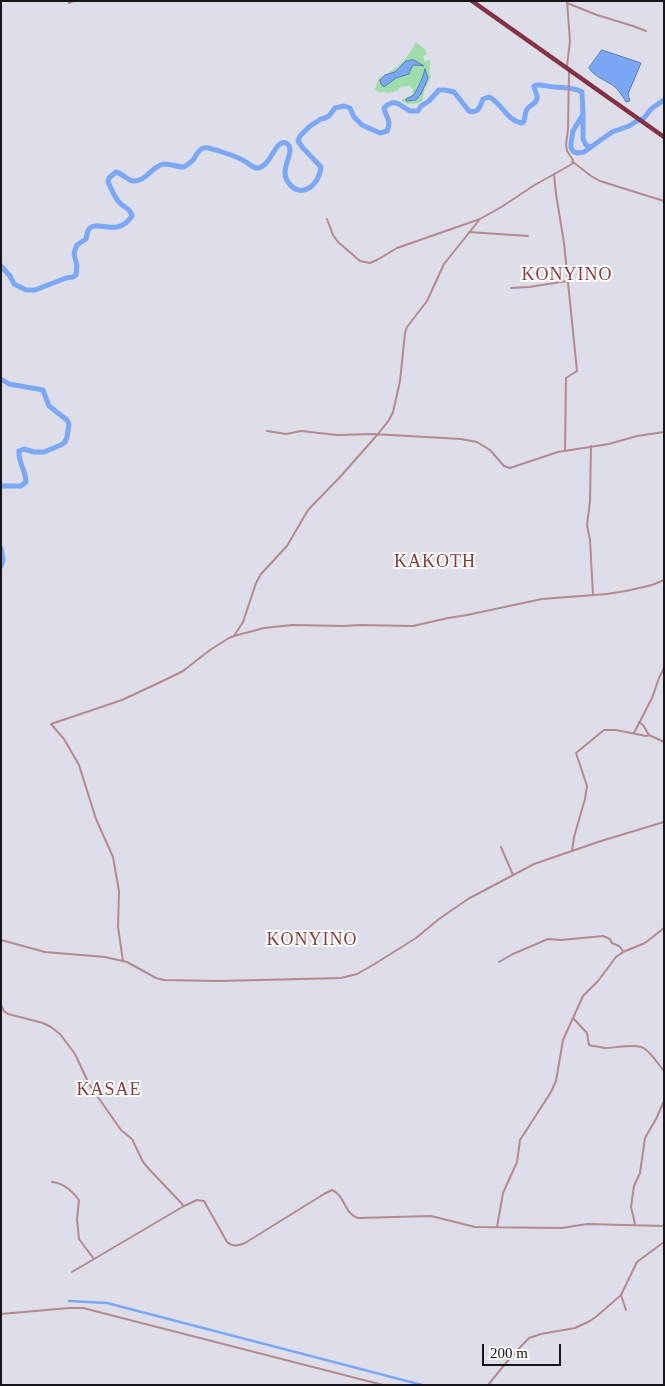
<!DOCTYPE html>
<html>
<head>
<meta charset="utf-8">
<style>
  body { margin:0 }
  #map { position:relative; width:665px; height:1386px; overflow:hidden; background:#dddeea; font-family:Georgia,serif }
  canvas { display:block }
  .frame { position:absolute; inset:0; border:2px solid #16161a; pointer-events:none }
  .scale { position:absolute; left:482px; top:1344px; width:79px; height:22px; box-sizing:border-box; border:2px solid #16161a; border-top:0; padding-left:6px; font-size:15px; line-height:18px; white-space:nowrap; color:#16161a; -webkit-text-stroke:4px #fff; paint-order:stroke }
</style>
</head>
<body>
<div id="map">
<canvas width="665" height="1386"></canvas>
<div class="frame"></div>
<div class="scale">200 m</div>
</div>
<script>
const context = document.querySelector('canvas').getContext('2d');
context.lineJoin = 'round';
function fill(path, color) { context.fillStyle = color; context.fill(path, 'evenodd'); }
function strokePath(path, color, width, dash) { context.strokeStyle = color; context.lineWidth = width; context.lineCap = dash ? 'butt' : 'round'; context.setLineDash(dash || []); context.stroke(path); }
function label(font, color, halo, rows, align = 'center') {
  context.font = font + ' Georgia,serif'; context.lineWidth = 4; context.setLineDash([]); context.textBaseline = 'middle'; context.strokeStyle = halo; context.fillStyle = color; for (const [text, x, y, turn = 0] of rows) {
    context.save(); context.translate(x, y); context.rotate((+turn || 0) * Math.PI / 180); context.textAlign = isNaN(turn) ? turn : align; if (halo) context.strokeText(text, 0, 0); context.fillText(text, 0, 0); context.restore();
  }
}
fill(new Path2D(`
  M416 42 425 49 427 54 423 57 425 62 430 59C431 66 428 71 431 77L424 92 422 102C414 104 407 106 401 100L412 95 413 90 410 86 401 87 397 91 388 93 384 92H378L375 89 379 78C398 68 406 61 416 42Z`), '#9fdeab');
const water = new Path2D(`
  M602 50 641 63 628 94 630 101 626 102C622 95 617 87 609 83 602 79 593 75 589 68Z
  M414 60 424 66 415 65 412 66 409 74 396 78 384 87 381 84 380 80 385 75 395 72 406 61Z
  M425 69 428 78 421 94 416 100 406 101V99L414 95C418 87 423 79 425 69Z`);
fill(water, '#7ba7f4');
strokePath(water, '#5d7cb3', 1);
strokePath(new Path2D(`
  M69 1301 107 1303 422 1385`), '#7ba7f4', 2.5);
strokePath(new Path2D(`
  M583 117V139L586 145 591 147
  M1 266 10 276 14 284 26 290H35L66 278 73 277 76 275 77 266 74 254 75 250 77 245 86 239C87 236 87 230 90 228 99 220 117 238 132 216 130 207 123 208 118 201 114 196 111 188 108 182L109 178 116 172C123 174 127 180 133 181 148 181 151 166 164 164 171 164 177 167 184 167 187 165 190 163 193 160 196 156 198 150 203 148 208 146 241 158 246 162 249 164 252 167 256 168 270 170 275 138 286 143 298 149 278 169 288 182 301 201 320 184 321 167L303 148 298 141 300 136 310 126 321 119 325 118 329 116 335 108 344 106 350 108 354 117 362 125 380 133 387 131C392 119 386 119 384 108 395 97 400 106 410 111H418L421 106 429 101 439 90H445L454 92 469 111C479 114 480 106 483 99L489 97C502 103 507 121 522 123L524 121C525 117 525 113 527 109 530 105 538 103 537 97 537 92 534 91 534 86 540 83 547 87 554 87 564 88 573 87 582 92L583 114 573 131 571 143V148L574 152 578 153 584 152 612 132 629 126 635 122 644 118 651 109 664 100
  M1 379 9 384 43 390 49 406 67 420 69 424 67 437 65 442 61 445 44 452H34L24 449 19 451C18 462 26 471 26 482L21 486H1
  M1 548 3 560 1 566`), '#7ba7f4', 5);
strokePath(new Path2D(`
  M567 1 570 41 567 66
  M69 3 73 1
  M567 3 597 15 633 26 646 31
  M573 162 591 176 600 181 664 201
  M554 175 556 194 564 243 577 371 566 378 565 451
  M327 219 333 235 338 242 360 261 370 263 377 260 397 248 480 219
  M469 232 528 236
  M511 288 529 287 567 281
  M267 431 286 434 301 431 337 435 373 434 461 439 477 442 485 447 490 450 504 466 510 468 558 452 609 444 637 436 664 432
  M591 446 590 501 587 525 590 540 593 595
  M234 636 264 628 292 625 344 626 360 625 413 626 448 618 467 615 542 599 607 594 626 591 652 585 664 580
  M639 722 643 725 649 735
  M634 733 652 698 659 678 664 668
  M501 847 513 875
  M572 851 574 837 585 799 587 786 576 753 604 730H616L646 736 649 735 664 742
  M1 940 45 952 105 957 127 962 156 978 164 980 219 981 341 978 357 974 373 965 416 938 439 919 468 899 534 864 601 841 664 822
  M123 961 118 927 119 891 113 857 96 819 79 765 64 739 51 724 122 700 169 678 183 671 210 650 229 638 234 636 243 622 256 583 261 574 287 546 308 510 340 477 378 434 389 420 393 412 400 381 405 333 407 327 427 301 444 264 480 219 503 206 533 186 572 164 573 160 567 151 566 145 568 129 569 72
  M499 962 513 954 548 939 561 940 603 936 610 939 612 943 619 946 623 951
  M1 1005 4 1011 8 1014 43 1023 51 1027 60 1034 75 1054 89 1084 107 1110 121 1130 132 1139 143 1162 149 1169 184 1206 197 1200 204 1201 227 1242C233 1247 238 1246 245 1243L324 1194 332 1190C345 1195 344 1214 358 1218L431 1216 475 1227 562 1228 587 1224 664 1226
  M573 1018 587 1033 589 1045C594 1046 600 1047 605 1048 616 1048 636 1043 645 1049 653 1055 658 1064 664 1071
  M52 1182C63 1183 73 1192 79 1200L77 1219 79 1239 94 1259
  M635 1224 631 1207 634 1186 640 1173 645 1138 656 1119 664 1101
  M497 1227 503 1193 517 1162 520 1140 551 1092 556 1081 563 1040 583 996 598 981 616 957 623 952 645 943 664 928
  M72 1272 184 1206
  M621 1295 626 1310
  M1 1314 69 1308H83L383 1385
  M488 1385 510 1358 529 1338 541 1334 575 1328 590 1321 597 1316 621 1295 637 1262 664 1242`), '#b6898f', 2);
strokePath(new Path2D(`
  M472 1 664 137`), '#843144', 4.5);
context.letterSpacing = '1px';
label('18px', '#873e3b', '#fff', [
  ["KONYINO",567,275],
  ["KAKOTH",435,562],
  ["KONYINO",312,940],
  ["KASAE",109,1090]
]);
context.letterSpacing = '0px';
</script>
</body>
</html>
